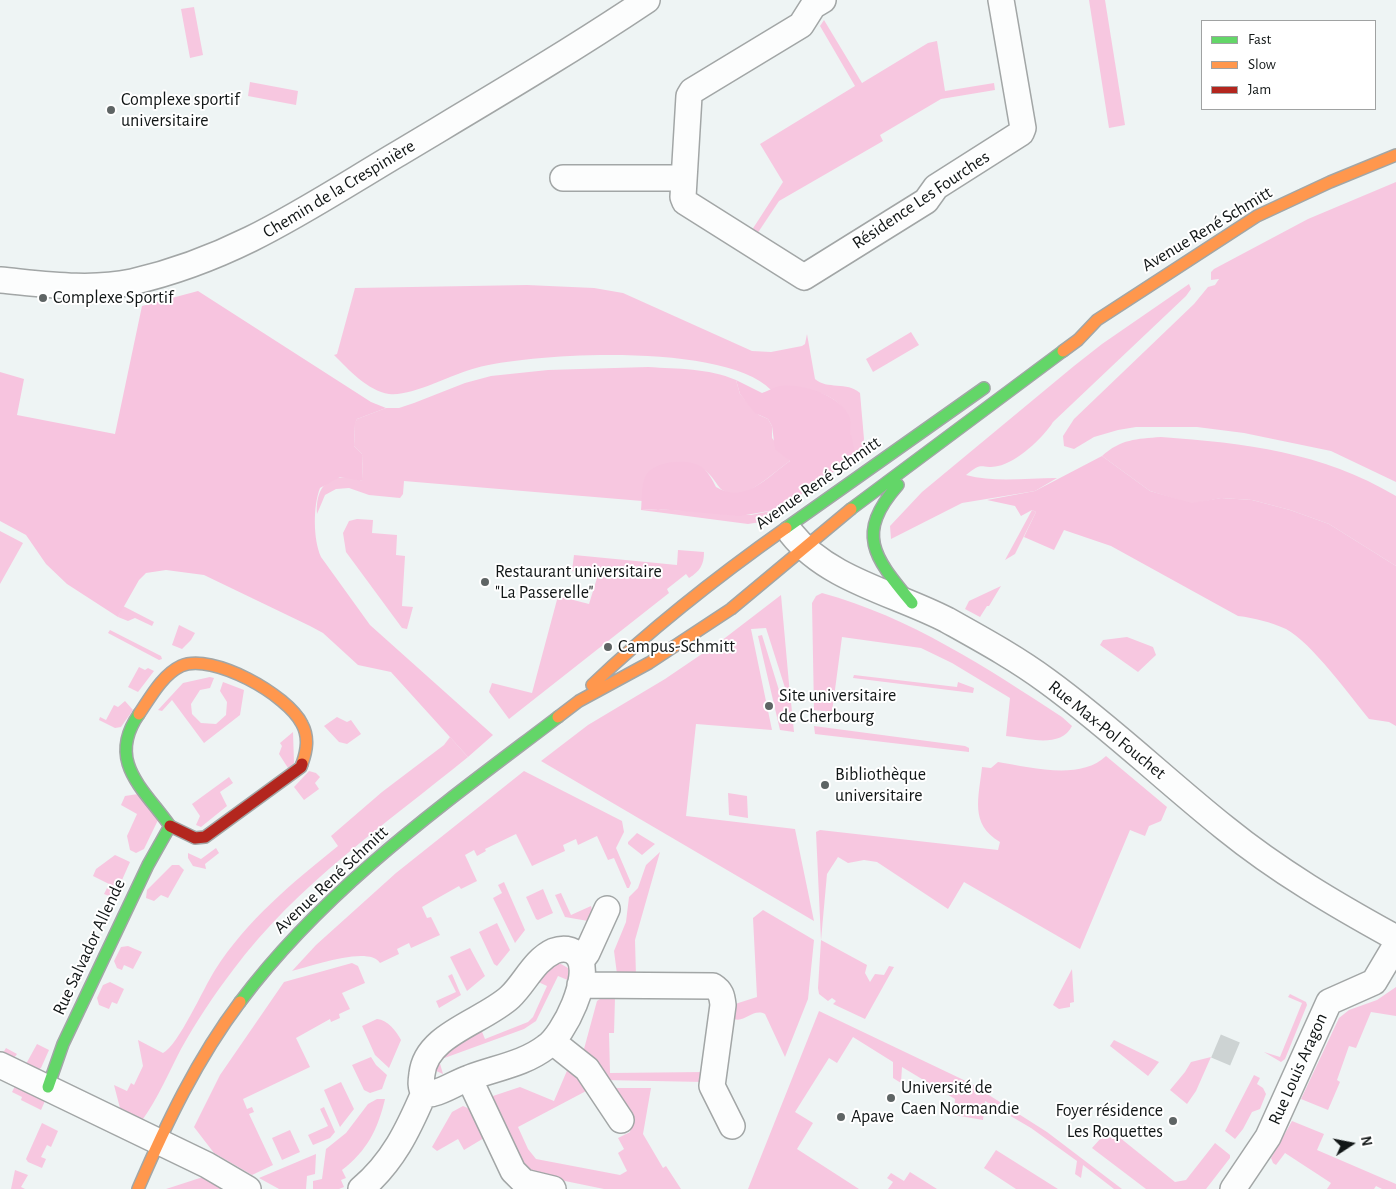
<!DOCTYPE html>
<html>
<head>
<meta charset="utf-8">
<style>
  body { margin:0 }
  #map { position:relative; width:1396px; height:1189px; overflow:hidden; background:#eef4f4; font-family:"Alegreya Sans",sans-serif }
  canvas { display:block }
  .legend { position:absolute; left:1201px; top:20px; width:175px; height:90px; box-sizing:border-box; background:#fff; border:1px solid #a0a2a2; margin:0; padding:6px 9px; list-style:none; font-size:15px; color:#111616 }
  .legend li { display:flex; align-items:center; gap:10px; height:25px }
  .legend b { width:25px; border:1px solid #a0a2a2 }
  .north { position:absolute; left:1326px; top:1119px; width:50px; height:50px; -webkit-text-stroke:4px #fff; paint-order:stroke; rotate:79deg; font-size:14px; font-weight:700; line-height:20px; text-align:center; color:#111616 }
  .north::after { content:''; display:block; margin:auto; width:18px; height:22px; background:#111616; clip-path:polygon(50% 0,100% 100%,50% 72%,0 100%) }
</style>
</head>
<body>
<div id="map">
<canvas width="1396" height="1189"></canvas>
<ul class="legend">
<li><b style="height:6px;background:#63d668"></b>Fast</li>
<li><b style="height:6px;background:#ff974d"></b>Slow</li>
<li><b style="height:6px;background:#b3261e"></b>Jam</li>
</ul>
<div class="north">N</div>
</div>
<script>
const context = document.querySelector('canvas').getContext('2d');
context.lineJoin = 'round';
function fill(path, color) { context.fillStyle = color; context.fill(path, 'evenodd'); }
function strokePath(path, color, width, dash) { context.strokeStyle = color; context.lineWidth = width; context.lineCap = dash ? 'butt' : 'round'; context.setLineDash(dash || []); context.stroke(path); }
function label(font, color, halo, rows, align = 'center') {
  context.font = font + ' "Alegreya Sans",sans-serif'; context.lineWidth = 4; context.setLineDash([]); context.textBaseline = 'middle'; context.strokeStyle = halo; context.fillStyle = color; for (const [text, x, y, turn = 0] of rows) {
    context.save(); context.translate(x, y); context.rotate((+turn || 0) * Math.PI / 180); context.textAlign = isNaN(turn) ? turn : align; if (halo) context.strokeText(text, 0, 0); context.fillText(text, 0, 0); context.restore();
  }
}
fill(new Path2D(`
  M1089 0H1105L1125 125 1109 128Z
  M194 7 203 55 190 58 181 9Z
  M824 20 862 83 928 43 937 41 945 91 994 83 995 90 941 99 880 135 883 141 779 201 755 237 750 233 783 182 760 144 855 86 820 26Z
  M250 82 298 91 296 105 248 96Z
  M1396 182V482L1331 451 1244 433 1197 427H1136L1118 430 1094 437 1074 449 1064 446 1063 436 1074 419 1194 304 1208 287 1215 285 1219 279 1211 280V272L1214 269 1308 219Z
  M1189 284 1191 289 1186 296 1053 422C1044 437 1016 463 998 466 979 470 985 460 966 475 995 483 1027 478 1057 478L1035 491 962 503 891 539 890 526 922 492 1074 366 1102 344Z
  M527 285 594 288 623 293 752 351 771 352 802 346 805 344 807 334 815 379C827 390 847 381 860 393L864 439 861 453 854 458C854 448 850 439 850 432 850 404 830 394 805 389 793 386 783 385 771 390 726 343 537 352 476 368 452 374 411 397 389 394 368 391 348 369 334 355L337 354 355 288Z
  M911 332 919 345 873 372 866 359Z
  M648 367C678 369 708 368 736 380L740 394 759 415 768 419 772 426V438L790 461C778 469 752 493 739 494 718 494 720 485 709 474 698 462 681 462 666 464 644 469 644 482 642 501L404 481 403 494 400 498 369 495 349 488 336 489 325 495 317 514C315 483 333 470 363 481L362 454 354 446 355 423 357 419 386 408H399L414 403 465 383 491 376 548 370Z
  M1161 437C1245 443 1322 452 1396 496V566L1329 524 1290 510 1252 500 1221 498 1192 504 1150 491 1102 456C1121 439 1136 439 1161 437Z
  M658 509 751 515 780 509 767 521 748 524 641 510Z
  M1032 510 1036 512 1015 554 1005 560Z
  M357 519 373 520 372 533 397 535 396 555 405 556 402 606 413 607 407 629 402 628 346 552 343 533 349 521Z
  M0 531 23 543 0 584Z
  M678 550 704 552C704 565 700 571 689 578L686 574 667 589 669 593 509 719 489 692 492 683 532 693 558 596 589 604 597 578 572 571 574 555 677 565Z
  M1001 586 989 606H987L980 617 965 609 969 601Z
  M822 593C910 617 987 668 1062 717L1072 726C1061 749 1026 738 1006 736L1010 698 952 663 921 648 842 637 832 712 814 710 812 603 816 596Z
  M781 595 790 695 787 694 766 628 751 629 772 730 696 724 686 816 795 829 814 921 541 761 588 725 665 679 721 641Z
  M123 606 154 622 152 626 135 618 128 621 118 617Z
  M179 625 195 633 191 640 182 649 172 645Z
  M110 630 161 656 162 659 159 660 108 633Z
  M762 635 782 700 791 702 794 732 780 730 758 636Z
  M1127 637 1153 647 1156 655 1138 672 1100 645 1103 640Z
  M139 667 145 670 148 668 154 671 138 692 128 687Z
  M854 675 957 687 958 682 974 688 973 693 853 678Z
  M210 677 214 678 210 688 200 690 191 704 192 714 201 723 216 724 226 715 227 702 220 691 223 682 244 690 240 715 204 743 172 700 162 711 158 710 183 683Z
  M125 701 133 710 121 727 115 728 99 720 100 717 106 720 114 705 118 707Z
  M337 717 347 722 351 720 361 734 347 744 339 742 324 726Z
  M814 726 965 746 969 748V752L815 734Z
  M293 732 294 763 288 768 279 754 282 746 280 743Z
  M450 737 468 757C386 824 297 884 233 970 214 995 196 1022 181 1049 169 1072 158 1098 143 1119L140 1120 121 1112 114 1085 127 1091 131 1083 134 1085 143 1066 138 1040 163 1053C178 1046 204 987 215 970 247 920 292 883 338 846L331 836 382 792 444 745Z
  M1106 756 1167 807 1161 821 1149 826 1145 836 1130 830 1080 949 964 882 948 909 877 862 864 860 848 863 838 857 827 874 821 940 867 965 865 973 870 982 875 974 884 975 889 966 894 967 865 1019 833 1004 836 1001 832 998 828 1001 819 994 818 988 821 940 816 832 820 830 998 850 1000 842C969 824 979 797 982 767L991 768 998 762C1030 767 1080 781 1106 756Z
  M309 771 316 773 320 777 315 783 319 789 304 800 294 787Z
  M524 771 622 821 624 832 616 848 631 883 629 888H627L614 858 608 860 597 836 578 845 576 839 563 845 565 851 532 866 516 834 485 849 486 851 477 856 474 850 465 855 477 881 461 889 459 886 422 907 427 918 431 917 440 935 411 948 409 943 397 949 399 954 380 963C369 945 309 967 292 971L316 945 396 873Z
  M229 777 233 783 220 792 227 806 201 827 196 825 200 816 192 804Z
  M728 793 747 796 748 818 729 815Z
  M138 794 158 820 144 849 136 853 130 850 127 836 137 814 121 805 125 796Z
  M637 833 655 844 642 855 628 844V842Z
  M216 848 219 853 205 864 206 869 193 866 188 858V853L201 859Z
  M660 852 635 940 636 976 617 974 614 951 626 922 629 897 638 888 646 865Z
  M115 855 130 862 114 898 104 894 109 884 93 876 96 869Z
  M172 865H179L184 870 168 898 161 895 154 901 146 898 147 890Z
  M504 882 525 930 515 943 493 898 502 893 498 885Z
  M543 889 553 913 538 920 536 919 526 897Z
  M561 893 571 915 591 906 592 910 588 921 565 917 555 895Z
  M763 910 814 940 808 999 785 1057 765 1014C753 1008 745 1023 734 1019L732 1005 757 997 753 918Z
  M497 923 510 950 497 966 494 964 479 932Z
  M128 946 142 952 133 969 124 965 122 970 117 968 114 961 121 947Z
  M470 948 485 976 467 991 450 957Z
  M352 963 358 966 365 983 342 993 350 1009 339 1014 340 1018 331 1022 330 1019 296 1038 310 1067 243 1099 247 1109 252 1107 254 1112 249 1114 273 1165 252 1175 214 1153 194 1127 220 1075 284 982Z
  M550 963 561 964 568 968 570 981 558 976 536 1021 524 1029 439 1060 443 1074 434 1070 432 1063 480 1027 485 1039 528 1022 533 1017 547 986 534 980Z
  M1072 969 1074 1002 1070 1003V1007L1059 1009 1053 1005Z
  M452 974 461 995 439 1008 436 1001 456 992 448 976Z
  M110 982 124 989 117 1004 112 1002 109 1009 99 1005 97 998 103 985Z
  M1396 987V1016L1371 1012 1356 1048 1349 1046 1337 1080 1340 1082 1328 1110 1301 1099 1339 1018 1349 1010 1377 1000Z
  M1290 994 1306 1002 1307 1005 1285 1059 1281 1062 1264 1052 1280 1057 1302 1003 1288 997Z
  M603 997 615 998 614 1033H609L610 1073 704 1072 705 1082 603 1080 586 1056 584 1049 597 1001Z
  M819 1011 970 1083 1047 1132 1122 1189H1114L1083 1165 1081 1178 1075 1174 1077 1161 1031 1128 985 1101 983 1120 954 1115 955 1099 902 1067 901 1083 893 1078V1062L853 1037 837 1063 829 1058 795 1112 813 1123 797 1149 859 1189H748Z
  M377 1019C388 1020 396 1031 401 1040L389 1068 375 1055 362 1026Z
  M1114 1040 1118 1042 1159 1062 1148 1076 1110 1046Z
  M37 1044 49 1050 41 1068 36 1071 3 1053 6 1048 17 1054 14 1058 26 1064Z
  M371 1057 376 1065 387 1075 382 1089 370 1093 364 1090 352 1065Z
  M1211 1057 1196 1091 1187 1104 1170 1090 1185 1072 1191 1062Z
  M569 1066 588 1090 518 1127 528 1149 536 1159 620 1175 627 1171 618 1153 624 1149 618 1138 630 1132 632 1117 609 1088H651L643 1134 663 1168 666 1166 681 1189H604L526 1173 487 1098 520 1087 554 1101Z
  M1254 1075 1260 1078 1257 1084 1263 1088 1266 1094 1260 1109 1252 1112 1243 1129 1235 1139 1225 1131Z
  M341 1082 354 1109 340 1127 324 1090Z
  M15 1086 45 1101 41 1110 21 1100 22 1097 12 1092Z
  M377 1099H385C378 1129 367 1151 342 1170L346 1178 341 1180 344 1187 339 1189H313V1181L322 1179 326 1149 346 1133 368 1104Z
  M463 1106 472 1110 484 1138 464 1150 458 1139 437 1151 432 1147 452 1112Z
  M324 1107 335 1132 330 1138 313 1145 308 1135 328 1126 320 1109Z
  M1292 1121 1324 1134 1317 1150 1396 1184V1189H1382L1376 1186 1374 1189H1327L1331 1183 1285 1153 1276 1165 1273 1163 1271 1158Z
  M42 1123 58 1131 51 1147 47 1145 41 1157 46 1159 42 1168 28 1162 26 1159Z
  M1109 1129 1175 1182 1186 1180 1215 1143 1230 1155V1158L1206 1189H1146L1092 1148Z
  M290 1130 300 1152 282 1160 272 1138Z
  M996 1150 1058 1189H1016L984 1168Z
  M316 1154 315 1174 307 1176 306 1189H279L259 1178Z
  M15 1170 28 1175 21 1187 25 1189H11Z
  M910 1172 937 1189H888L893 1182 887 1178 891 1173 904 1181Z
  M203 1177 224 1189H166Z`), '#f7c7e0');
fill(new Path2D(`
  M198 291 371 402 386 408 357 419 355 424 354 446 362 454 363 481 340 477 320 488C313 506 313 539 321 557L370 625 493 735 468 757 391 672 358 665 323 633 310 626 204 575 166 570 146 573 139 580 118 617 67 584 46 564 26 535 0 521V372L24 379 17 415 115 434 142 306Z
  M736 380 762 393C768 391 774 387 780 386 801 383 840 395 849 416 852 423 849 428 851 435 853 443 855 449 854 458L780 509 740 516 658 509 641 510C642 500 641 484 646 475 654 461 687 458 700 466 708 471 712 479 716 487 745 505 768 476 790 461L775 449 772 426 768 419 755 413 740 394Z
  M1102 456 1150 491 1192 503 1221 498 1252 500 1290 510 1329 524 1396 566V726L1389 722 1369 719C1350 696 1311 642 1286 629 1270 622 1255 618 1238 616L1111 546 1064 530 1054 550 1024 537 1036 512 1032 510 1021 516 1015 506 987 500 1035 491Z`), '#f7c4df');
strokePath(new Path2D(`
  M1216 1046 1235 1054`), '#cdd3d3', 25, [25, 12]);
const street = new Path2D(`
  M823 0 813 6 801 25 692 91 689 96 683 197 685 202 804 277 926 201 936 187 1021 133 1023 128 1001 0
  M563 178H684
  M0 280C43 284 89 291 132 282 236 258 307 208 396 155 481 104 565 55 647 0
  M791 533C828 580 895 593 947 620 981 639 1016 658 1047 681 1109 726 1165 780 1225 828 1278 871 1336 905 1396 938
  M581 961 587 953 607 909
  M580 985 713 986C721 991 722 996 723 1005L712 1086 732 1126
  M553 1042 587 1069 621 1120
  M0 1065 207 1165 248 1189
  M469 1078 513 1171 524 1182 553 1189
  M361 1189C393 1162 408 1130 424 1093 420 1087 421 1081 422 1074 426 1034 483 1022 510 997 525 983 534 960 554 951 562 948 572 948 578 956 593 975 564 1035 546 1047 524 1064 495 1068 469 1078 457 1082 446 1090 434 1093 430 1095 428 1094 424 1093
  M1233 1189 1268 1137 1329 1002 1374 982 1396 945`);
const fast = new Path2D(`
  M898 485C854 535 875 558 912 603
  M851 509 1063 351
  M786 528 984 388
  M240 1002C326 887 445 803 558 717
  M48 1087 63 1044 148 865 170 826C143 788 106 761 139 714`);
const slow = new Path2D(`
  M1063 351 1078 340 1097 320 1257 216 1330 182 1396 155
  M592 685C652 628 718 576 786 528
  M139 714C150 698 162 675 181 666 212 652 288 695 302 724 309 737 307 750 302 764
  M558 717 579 701 649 663 731 609 851 509
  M138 1189C166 1124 197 1059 240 1002`);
const jam = new Path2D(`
  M170 826 195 838 205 837 301 767 302 764`);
strokePath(street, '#a2a6a6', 28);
strokePath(fast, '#a2a6a6', 14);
strokePath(slow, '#a2a6a6', 14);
strokePath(jam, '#a2a6a6', 14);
strokePath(street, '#fcfdfd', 25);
strokePath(fast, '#63d668', 11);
strokePath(slow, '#ff974d', 11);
strokePath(jam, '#b3261e', 11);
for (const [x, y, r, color] of [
  [111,110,5,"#5e6464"],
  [43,298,5,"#5e6464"],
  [485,582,5,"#5e6464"],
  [608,647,5,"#5e6464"],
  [769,706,5,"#5e6464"],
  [825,785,5,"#5e6464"],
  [891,1098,5,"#5e6464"],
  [841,1117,5,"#5e6464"],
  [1173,1121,5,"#5e6464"]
]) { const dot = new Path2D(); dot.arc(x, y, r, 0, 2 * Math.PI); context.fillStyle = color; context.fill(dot); strokePath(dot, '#fff', 2); }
label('18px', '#111616', '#fff', [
  ["Complexe sportif",121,100],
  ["universitaire",121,121],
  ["Complexe Sportif",53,298],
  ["Restaurant universitaire",495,572],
  ["\"La Passerelle\"",495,593],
  ["Campus-Schmitt",618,647],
  ["Site universitaire",779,696],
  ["de Cherbourg",779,717],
  ["Bibliothèque",835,775],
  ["universitaire",835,796],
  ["Université de",901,1088],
  ["Caen Normandie",901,1109],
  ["Foyer résidence",1163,1111,"right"],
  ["Les Roquettes",1163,1132,"right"],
  ["Apave",851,1117]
], 'left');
label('18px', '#111616', '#fff', [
  ["Chemin de la Crespinière",339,189,-31],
  ["Résidence Les Fourches",921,200,-34],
  ["Avenue René Schmitt",1207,229,-31],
  ["Avenue René Schmitt",818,483,-35],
  ["Rue Max-Pol Fouchet",1107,730,39],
  ["Avenue René Schmitt",331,880,-43],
  ["Rue Salvador Allende",89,947,-65],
  ["Rue Louis Aragon",1298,1069,-66]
]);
</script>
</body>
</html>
